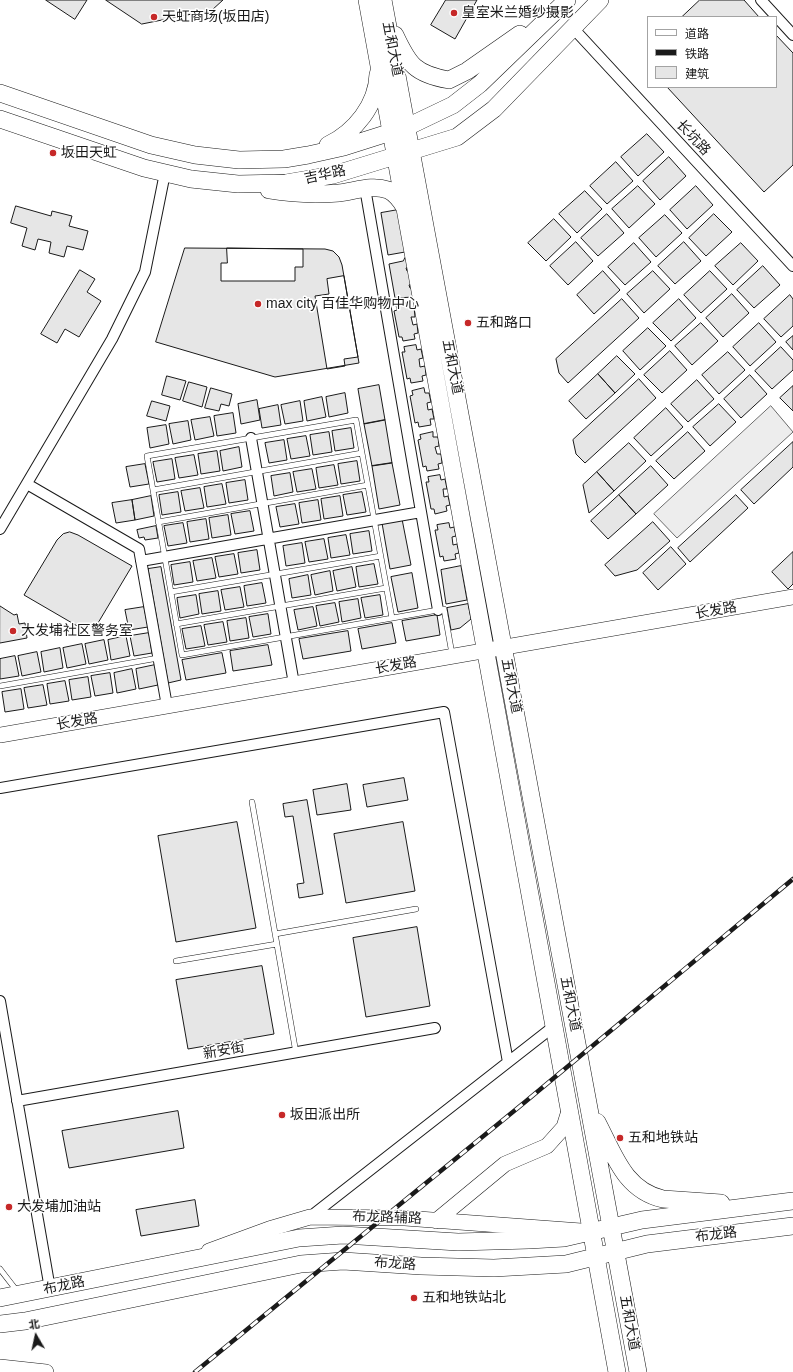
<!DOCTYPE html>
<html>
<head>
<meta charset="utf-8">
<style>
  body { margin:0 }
  #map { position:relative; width:793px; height:1372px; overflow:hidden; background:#fff; font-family:Helvetica,"Noto Sans SC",sans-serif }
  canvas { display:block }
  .legend { position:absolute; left:647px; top:16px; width:130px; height:72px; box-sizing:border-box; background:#fff; border:1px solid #a3a3a3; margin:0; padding:5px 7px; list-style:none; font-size:12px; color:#1a1a1a }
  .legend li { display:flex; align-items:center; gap:8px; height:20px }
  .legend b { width:20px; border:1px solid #a3a3a3 }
  .north { position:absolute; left:16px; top:1316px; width:40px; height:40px; -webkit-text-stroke:3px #fff; paint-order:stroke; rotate:351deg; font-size:11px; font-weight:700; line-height:16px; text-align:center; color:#1a1a1a }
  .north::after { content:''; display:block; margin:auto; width:14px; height:18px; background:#1a1a1a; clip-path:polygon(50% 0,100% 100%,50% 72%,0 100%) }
</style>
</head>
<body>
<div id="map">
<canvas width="793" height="1372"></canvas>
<ul class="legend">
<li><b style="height:5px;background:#fff"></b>道路</li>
<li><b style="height:5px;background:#1a1a1a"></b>铁路</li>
<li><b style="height:11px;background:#e6e6e6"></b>建筑</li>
</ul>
<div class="north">北</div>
</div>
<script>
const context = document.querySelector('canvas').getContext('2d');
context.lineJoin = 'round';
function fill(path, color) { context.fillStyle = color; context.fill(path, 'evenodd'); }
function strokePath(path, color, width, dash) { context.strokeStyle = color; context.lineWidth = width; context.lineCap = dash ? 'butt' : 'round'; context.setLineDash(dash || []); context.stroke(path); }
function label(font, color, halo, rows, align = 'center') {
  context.font = font + ' Helvetica,"Noto Sans SC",sans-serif'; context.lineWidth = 3; context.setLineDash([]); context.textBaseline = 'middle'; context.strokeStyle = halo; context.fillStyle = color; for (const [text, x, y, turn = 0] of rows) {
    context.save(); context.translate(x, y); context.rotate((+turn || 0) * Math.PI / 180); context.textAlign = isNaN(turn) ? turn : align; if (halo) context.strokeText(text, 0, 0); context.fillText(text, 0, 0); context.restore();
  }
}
const parking = new Path2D(`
  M771 406 793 432 677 538 654 514Z`);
fill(parking, '#ededed');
strokePath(parking, '#6a6a6a', 1);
const building = new Path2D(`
  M46 0H87L75 19Z
  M106 0H223L212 10 142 24Z
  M446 0H477L455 39 431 25Z
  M700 0H744L759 17H682Z
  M776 35 793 53V165L764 192 667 87H776Z
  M647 134 664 152 638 176 621 157Z
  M669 157 686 176 660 200 643 181Z
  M616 162 633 181 607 204 590 186Z
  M638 186 655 204 629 228 612 209Z
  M696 186 713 205 687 229 670 210Z
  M585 191 602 209 577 233 559 214Z
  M16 206 51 216 52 211 72 216 69 226 88 231 83 250 67 246 64 257 49 253 51 242 38 239 35 250 22 246 27 228 11 223Z
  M398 210 405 252 388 255 381 213Z
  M607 214 624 233 598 256 581 238Z
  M714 214 732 232 706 256 689 238Z
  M665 215 682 233 656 257 639 238Z
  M554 219 571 237 546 261 528 243Z
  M576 242 593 261 568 285 550 266Z
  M684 242 701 261 675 284 658 266Z
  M634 243 651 262 625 285 608 267Z
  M741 243 758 261 733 285 715 266Z
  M185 248 325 249 333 251 339 257 342 265 359 363 275 377 156 342Z
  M227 248 303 249V267H295V281H221V263H227Z
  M405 258 410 267 406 268 407 271H409L412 284 409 285 410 288H413L414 297 395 298 389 264 403 261Z
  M763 266 780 285 754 308 737 290Z
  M80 270 95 279 87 292 101 301 79 337 65 329 57 343 41 334Z
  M603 271 620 290 594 314 577 295Z
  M653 271 670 289 644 313 627 294Z
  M710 271 727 289 701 313 684 295Z
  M344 276 358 357 344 359 345 366 327 369 315 296 329 294 327 279Z
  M732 294 749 313 723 337 706 318Z
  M790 295 793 299V326L781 337 764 319Z
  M622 299 639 318 568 383 559 373 556 359Z
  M679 299 696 318 671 341 653 323Z
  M409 303 410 308 414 307 415 317H411L413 325 417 324 418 333 414 334 415 339 403 341 402 337H399L394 311 397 310 396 305Z
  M701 323 718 341 692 365 675 346Z
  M759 323 776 342 750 366 733 347Z
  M648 328 666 346 640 370 623 351Z
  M793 336V350L786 342Z
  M416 345 417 350 421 349 423 358 419 359 420 367 425 366 426 375 422 376 423 381 411 383 410 378 407 379 402 352H405L404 347Z
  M781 347 793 360V370L772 389 755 371Z
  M670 351 687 370 662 393 644 375Z
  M728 352 745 370 719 394 702 375Z
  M617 356 635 374 615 393 598 374Z
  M598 374 615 393 586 419 569 401Z
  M750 375 767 394 741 418 724 399Z
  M167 376 186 381 180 400 162 395Z
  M639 379 656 398 585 463 576 454 573 440Z
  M697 380 714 399 688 422 671 404Z
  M189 382 207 387 202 407 183 401Z
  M379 385 385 420 364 424 358 389Z
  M793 386V411L780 398Z
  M211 388 232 394 229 406 221 404 219 411 205 408Z
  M424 388 425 393H429L431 402 427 403 428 410 432 409 434 419H430L431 425 419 427 418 422 415 423 410 396 413 395 412 391Z
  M345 393 348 413 329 417 326 397Z
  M322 397 326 417 307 421 304 401Z
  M257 400 260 420 241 424 238 404Z
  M152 401 170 406 166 421 147 416Z
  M300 401 303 421 285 424 281 405Z
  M719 404 736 422 710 446 693 427Z
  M278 405 281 425 262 428 259 409Z
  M666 408 683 427 651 456 634 438Z
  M233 413 236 433 217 436 214 416Z
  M210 417 214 436 195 440 191 420Z
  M385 420 392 463 372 466 364 424Z
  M188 421 191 440 173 444 169 424Z
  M166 425 169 444 150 448 147 428Z
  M351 428 354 448 335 451 332 431Z
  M329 432 332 452 313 455 310 435Z
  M433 432V437H438L439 446 435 447 437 454H441L442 463 438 464 439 469 427 471 426 466 423 467 418 440 421 439 420 435Z
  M688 432 705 451 674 479 656 461Z
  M306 436 310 456 291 459 287 439Z
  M284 440 287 460 269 463 265 443Z
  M793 442V467L754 504 741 490Z
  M629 443 646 461 614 491 597 472Z
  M239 447 242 467 223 471 220 451Z
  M217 451 220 471 201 474 198 454Z
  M194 455 198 475 179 478 175 458Z
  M172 459 175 479 157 482 153 462Z
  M357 461 360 481 341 484 338 464Z
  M392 463 400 505 379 509 372 466Z
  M145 464 149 484 130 487 126 467Z
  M334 465 338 485 319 488 316 468Z
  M651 466 668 485 636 514 619 495Z
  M312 469 316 489 297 492 293 472Z
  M597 472 614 491 589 513 583 485Z
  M290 473 293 492 274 496 271 476Z
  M440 475 441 480 445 479 447 489H443L444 497 448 496 450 505 446 506 447 511 435 514 434 509H431L426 482H429L428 477Z
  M245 480 248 500 229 503 226 483Z
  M222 484 226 504 207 507 204 487Z
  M200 488 204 508 185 511 181 491Z
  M178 492 181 512 162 515 159 495Z
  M362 492 366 512 347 515 343 495Z
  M619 495 636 514 608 539 591 521Z
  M736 495 748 508 690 562 678 548Z
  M151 496 154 516 135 520 132 500Z
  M340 496 343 516 324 519 321 499Z
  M132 500 135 520 116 523 112 503Z
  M318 500 321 520 302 523 299 503Z
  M295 504 299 524 280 527 276 507Z
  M250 511 254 531 235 534 231 514Z
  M228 515 231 535 212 538 209 518Z
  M206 519 209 539 190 542 187 522Z
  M402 519 411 565 390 569 382 523Z
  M653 522 670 541 637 570 615 576 605 565Z
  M183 523 187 543 168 546 164 526Z
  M449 523 450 528 454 527 456 536 452 537 453 545 457 544 459 553 455 554 456 559 444 561 443 556 440 557 435 530H438L437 525Z
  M156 526 158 538 145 540 144 537 139 538 137 530Z
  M369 531 372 551 353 554 350 534Z
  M70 532 78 535 132 566 98 623 79 627 24 595 57 540 63 534Z
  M346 535 350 555 331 558 328 538Z
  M324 539 328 559 309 562 305 542Z
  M302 543 305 563 286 566 283 546Z
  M671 547 686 564 658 590 643 573Z
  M257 550 260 570 241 573 238 553Z
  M793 552V584L788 589 772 572Z
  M234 554 238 574 219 577 215 557Z
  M212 558 216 578 197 581 193 561Z
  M190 562 193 582 174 585 171 565Z
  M374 564 378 584 359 587 356 567Z
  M461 566 467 600 446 604 441 570Z
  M161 567 181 680 168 683 148 569Z
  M352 567 356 587 337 591 333 571Z
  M330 571 333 591 315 595 311 575Z
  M412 573 418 608 398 612 391 577Z
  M308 575 311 595 292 598 289 579Z
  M262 583 266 603 247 606 244 586Z
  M240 587 244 607 225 610 221 590Z
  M218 591 221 611 202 614 199 594Z
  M196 595 199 614 180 618 177 598Z
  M380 595 383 615 365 618 361 598Z
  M358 599 361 618 342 622 339 602Z
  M335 603 339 622 320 626 316 606Z
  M468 604 471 619 460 628 451 630 447 608Z
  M0 606 14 615 17 614 19 624 25 623 27 638 0 643Z
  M144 607 148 627 129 630 125 610Z
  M313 607 317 626 298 630 294 610Z
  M268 614 271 634 253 637 249 617Z
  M437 615 440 635 406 641 402 621Z
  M246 618 249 638 230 641 227 621Z
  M223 622 227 642 208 645 204 625Z
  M392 623 396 643 362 649 358 629Z
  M201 626 205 646 186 649 182 629Z
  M348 631 351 651 303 659 299 639Z
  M149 633 152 653 134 656 130 636Z
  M126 636 130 656 111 660 108 640Z
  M104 640 108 660 89 664 85 644Z
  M82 644 86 664 67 668 63 648Z
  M268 645 272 665 233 671 230 651Z
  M60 648 63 668 44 672 41 652Z
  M37 652 41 672 22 676 18 656Z
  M222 653 226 673 186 680 182 660Z
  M15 656 19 676 0 679V659Z
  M155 665 158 685 139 689 136 669Z
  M132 669 136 689 117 693 114 673Z
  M110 673 113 693 95 696 91 676Z
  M88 677 91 697 72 700 69 680Z
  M65 681 69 701 50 704 47 684Z
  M43 685 47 705 28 708 24 688Z
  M21 689 24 709 5 712 2 692Z
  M404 778 408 800 367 807 363 785Z
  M347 784 351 810 317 815 313 790Z
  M307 800 323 894 299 898 297 884 304 883 293 816 285 817 283 804Z
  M237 822 256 928 176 942 158 836Z
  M403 822 415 891 346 903 334 834Z
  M417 927 430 1006 366 1017 353 938Z
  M262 966 274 1034 188 1049 176 980Z
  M178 1111 184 1148 69 1168 62 1131Z
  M195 1200 199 1226 141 1236 136 1210Z`);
fill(building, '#e6e6e6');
strokePath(building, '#1a1a1a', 1);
const lane = new Path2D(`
  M153 490 362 453
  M158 522 368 485
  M171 592 381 556
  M392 618 356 420 147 456 182 655 438 610 444 609 452 654
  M176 624 386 588
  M0 686 158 658
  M252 802 296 1053
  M275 934 416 909
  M176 961 277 944
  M0 1269 17 1291`);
const street = new Path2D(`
  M761 0 793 35
  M573 28 793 266
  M365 188 438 610
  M251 438 294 684
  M27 484 139 549 167 706
  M0 529 112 339 145 272 165 173
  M141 561 421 512
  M0 788 444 712 508 1062
  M0 1001 50 1289
  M17 1101 435 1028
  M310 1217 553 1027`);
const secondary = new Path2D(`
  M0 735 793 597
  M436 1221 505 1164 547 1146 564 1127 569 1111
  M209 1251 269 1229 310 1217 405 1218 581 1231
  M0 1367 46 1372`);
const primary = new Path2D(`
  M367 0 617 1372
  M383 0 638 1372
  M395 35C409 65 415 74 449 80L467 71 520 34
  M0 93 151 145 195 155 239 160 284 159 308 155 344 147 407 127 453 105 480 84 567 0
  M0 119 144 168 191 179 238 184 286 183 333 175 457 137 494 109 600 0
  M328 145C355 132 377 105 378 74
  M269 190C292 194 315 195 339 193 356 191 372 184 388 190 396 194 401 201 405 208
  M597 1122C614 1154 624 1190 663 1199L721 1203
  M0 1298 299 1238 343 1235 458 1242 529 1240 564 1238 642 1220 793 1201
  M0 1324 25 1321 301 1264 343 1261 421 1266 494 1268 566 1264 647 1244 793 1226`);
strokePath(lane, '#1a1a1a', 6);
strokePath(street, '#1a1a1a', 12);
strokePath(secondary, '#1a1a1a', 16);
strokePath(primary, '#1a1a1a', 18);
strokePath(lane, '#fff', 5);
strokePath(street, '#fff', 10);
strokePath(secondary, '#fff', 15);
strokePath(primary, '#fff', 17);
const rail = new Path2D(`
  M195 1372 525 1102 793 879`);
strokePath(rail, '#1a1a1a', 4.5);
strokePath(rail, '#fff', 3, [9]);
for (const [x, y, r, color] of [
  [454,13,4,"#c62828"],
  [154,17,4,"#c62828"],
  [53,153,4,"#c62828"],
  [258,304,4,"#c62828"],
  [468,323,4,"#c62828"],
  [13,631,4,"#c62828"],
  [282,1115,4,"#c62828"],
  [620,1138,4,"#c62828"],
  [9,1207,4,"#c62828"],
  [414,1298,4,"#c62828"]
]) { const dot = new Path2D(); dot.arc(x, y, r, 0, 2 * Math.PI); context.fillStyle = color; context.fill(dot); strokePath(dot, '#fff', 1.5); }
label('14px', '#1a1a1a', '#fff', [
  ["皇室米兰婚纱摄影",462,13],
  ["天虹商场(坂田店)",162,17],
  ["坂田天虹",61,153],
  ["max city 百佳华购物中心",266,304],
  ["五和路口",476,323],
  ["大发埔社区警务室",21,631],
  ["坂田派出所",290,1115],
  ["五和地铁站",628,1138],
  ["大发埔加油站",17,1207],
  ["五和地铁站北",422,1298]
], 'left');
label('14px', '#1a1a1a', '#fff', [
  ["五和大道",392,49,79],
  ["长坑路",693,138,47],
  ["吉华路",325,175,-12],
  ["五和大道",452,367,79],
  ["长发路",716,611,-10],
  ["长发路",396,666,-10],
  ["五和大道",511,686,79],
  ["长发路",77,722,-10],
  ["五和大道",570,1004,79],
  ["新安街",224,1051,-10],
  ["布龙路辅路",387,1218,2],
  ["布龙路",716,1235,-7],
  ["布龙路",395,1264,4],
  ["布龙路",64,1286,-12],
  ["五和大道",629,1323,80]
]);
</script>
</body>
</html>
